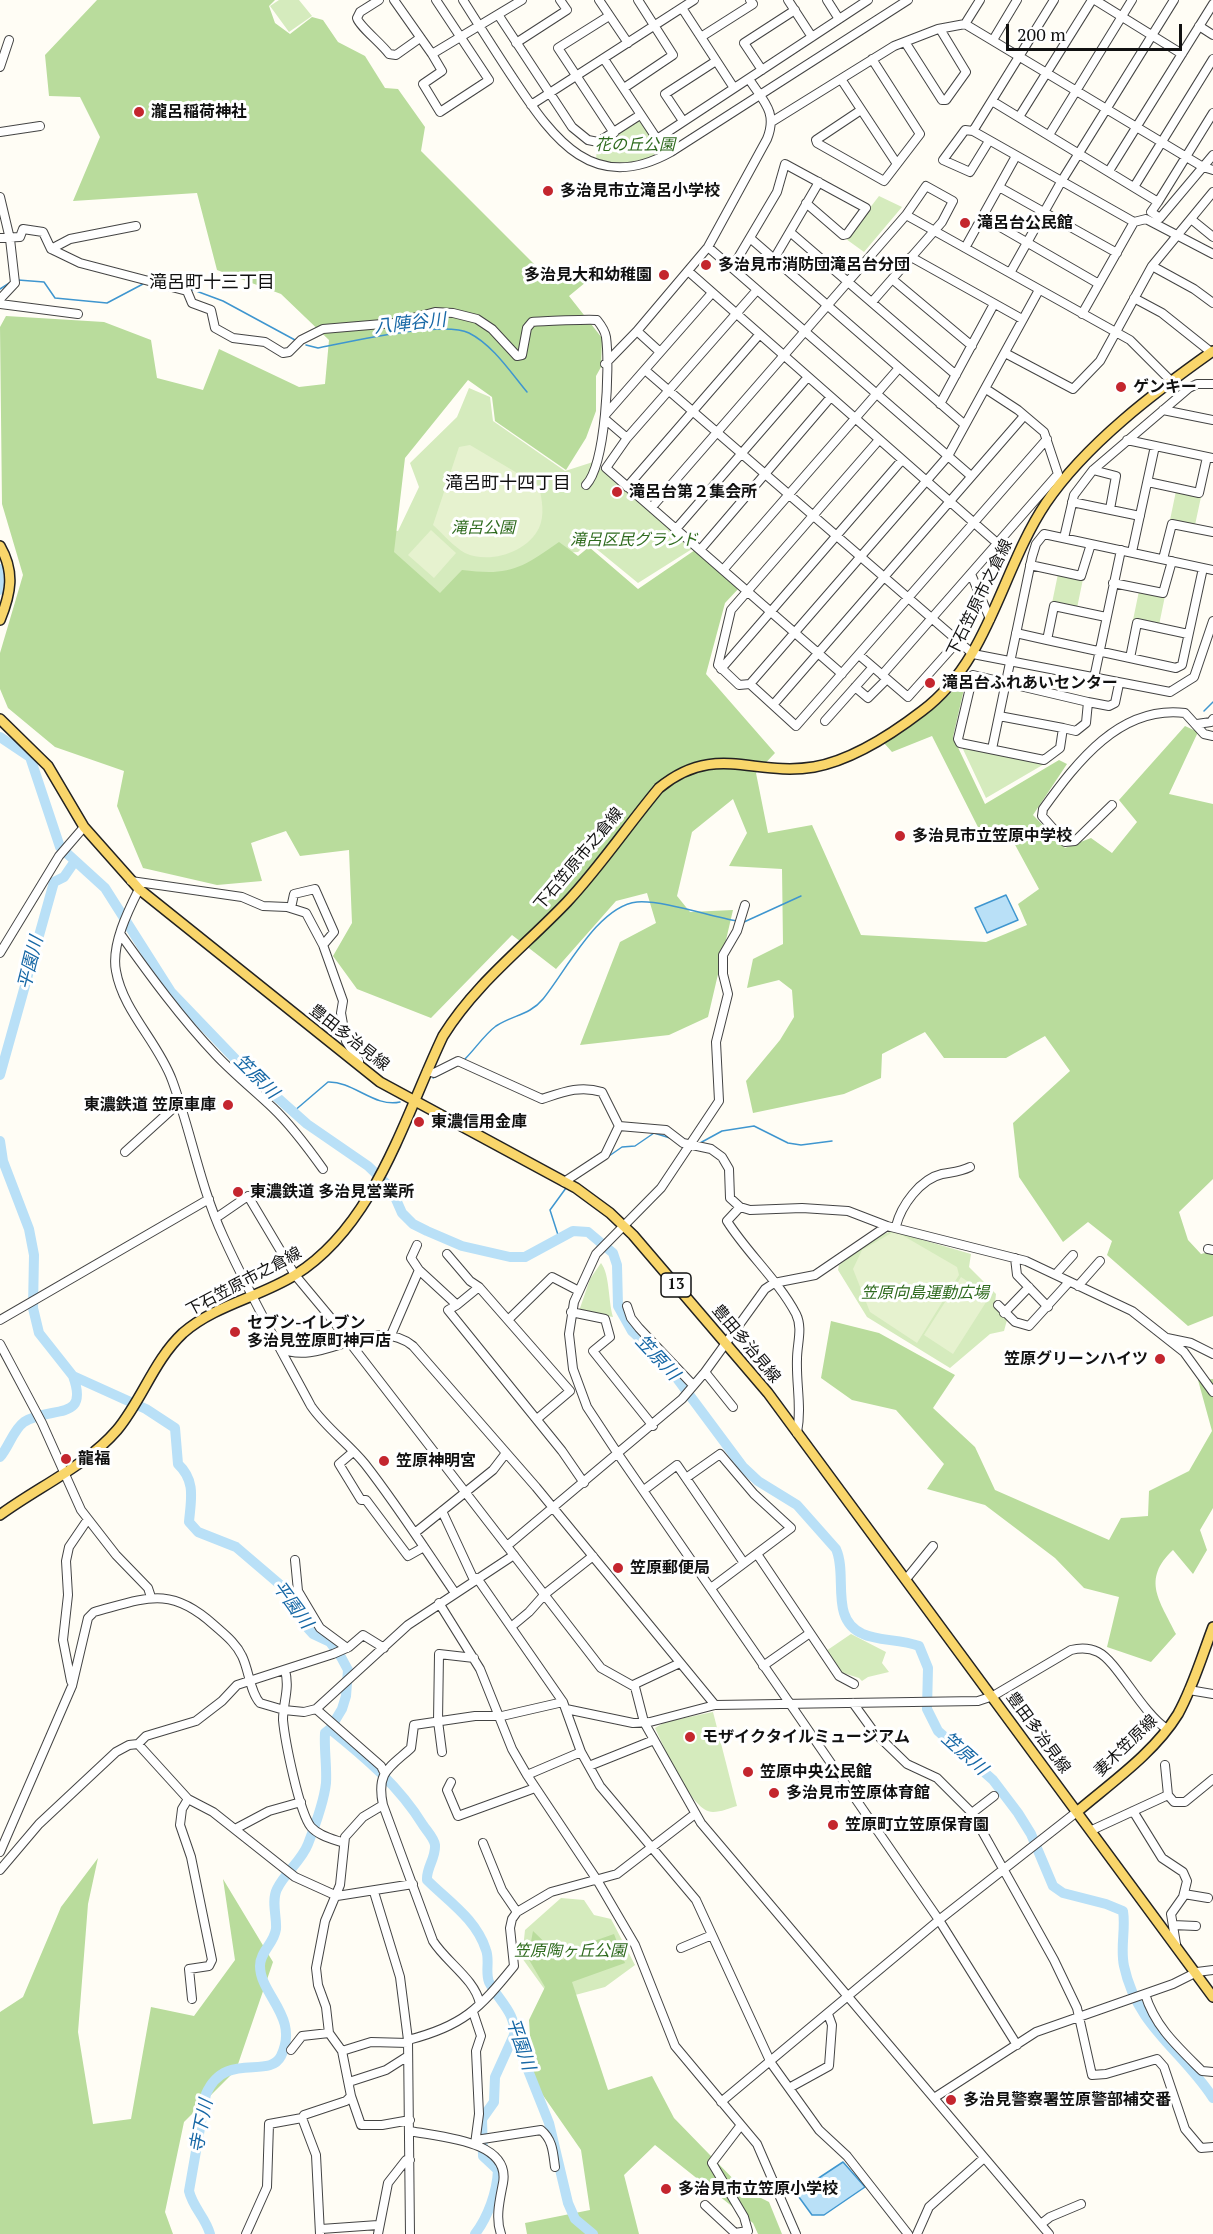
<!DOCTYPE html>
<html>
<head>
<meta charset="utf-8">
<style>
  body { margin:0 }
  #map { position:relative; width:1213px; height:2234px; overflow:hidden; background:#fffdf5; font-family:"PT Serif",serif }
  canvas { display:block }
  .scale { position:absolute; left:1006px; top:24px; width:176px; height:27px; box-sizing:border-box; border:3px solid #111; border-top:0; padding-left:8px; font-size:18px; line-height:21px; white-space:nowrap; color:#111; -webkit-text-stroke:4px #fff; paint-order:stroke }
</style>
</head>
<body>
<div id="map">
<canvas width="1213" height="2234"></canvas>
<div class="scale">200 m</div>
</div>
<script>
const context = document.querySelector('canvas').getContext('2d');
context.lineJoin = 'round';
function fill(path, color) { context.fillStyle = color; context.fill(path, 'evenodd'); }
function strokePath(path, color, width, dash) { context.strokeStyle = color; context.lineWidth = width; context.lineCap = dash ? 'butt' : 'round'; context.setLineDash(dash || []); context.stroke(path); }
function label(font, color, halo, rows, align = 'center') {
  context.font = font + ' "PT Serif","Noto Sans JP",serif'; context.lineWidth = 6; context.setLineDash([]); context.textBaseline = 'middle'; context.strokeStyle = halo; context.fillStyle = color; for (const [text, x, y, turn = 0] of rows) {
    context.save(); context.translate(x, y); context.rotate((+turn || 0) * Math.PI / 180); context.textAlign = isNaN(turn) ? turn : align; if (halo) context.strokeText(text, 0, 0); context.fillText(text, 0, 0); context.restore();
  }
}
fill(new Path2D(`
  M279 0H299L312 16 289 32 270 6Z
  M637 121 642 122 663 154C641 165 619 164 596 160L597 148Z
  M879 196 902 207 864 252 846 239Z
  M469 388 490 397 493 421 565 471 593 462 692 549 638 583 588 542 578 552 553 554 400 628 376 527 398 531 419 487 410 463 457 417Z
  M1176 491 1201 497 1195 525 1170 520Z
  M1058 574 1083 579 1077 608 1052 603Z
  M1139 591 1165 596 1159 625 1133 620Z
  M961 745 1046 763 986 798Z
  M892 1231 971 1254 969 1267 996 1294 995 1303 1007 1320 1004 1331 990 1334 950 1368 867 1317 838 1270 839 1265 875 1237Z
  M601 1263C610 1275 608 1300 613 1317L579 1311 590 1279Z
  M851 1634 886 1652 882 1663 889 1672 868 1677 862 1681 859 1678 840 1672 826 1651Z
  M713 1712 737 1806C730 1808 721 1812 713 1812 691 1812 664 1747 655 1728L665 1722Z
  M561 1898 584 1900 594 1915 611 1919 635 1965 605 1987 553 2001 522 1958 525 1930Z`), '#d5ebbd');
fill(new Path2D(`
  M97 0H275L269 6 275 23 290 34 312 17 323 20 338 42 365 56 385 88 398 89 425 127 421 151 538 268 578 272 586 282 569 296 602 338 601 367 596 376V411L586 438 566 470 495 421 492 397 468 380 405 458 394 552 440 593 462 570C509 576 521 569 559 542L578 556 589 547 638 589 695 550 740 587 725 603 706 674 775 753 756 773 768 833 812 825 861 935 986 942 1027 925 1018 904 1039 889 1013 841H985L932 736 892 752 884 743C919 723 940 705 967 676L953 737 985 804 1059 760 1067 764 1033 815 1065 848 1091 838 1112 853 1137 822 1119 800 1185 726 1198 732 1169 794 1213 804V1179L1179 1212 1188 1240 1201 1254 1213 1251V1316L1188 1326 1107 1255 1112 1241 1088 1222 1063 1242 1019 1177 1013 1123 1070 1071 1045 1036 1006 1058H944L925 1032 882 1054 881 1078 844 1094 753 1113 746 1081 780 1040 794 1017 792 990 779 980 747 988 753 959 783 944 782 869 729 866 747 833 733 799 692 832 677 896 690 912 733 910 708 1017 669 1035 580 1045 620 942 656 923 647 893 616 901 556 969 512 935 431 1018 357 989 333 956 352 923 349 850 300 856 286 831 251 843 262 881 217 885 143 868 117 806 124 771 55 747 8 708 0 689V653L23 575 2 504 0 327 6 316 104 322 151 340 157 378 203 390 219 349 299 387 325 384 329 340 281 294 217 270 197 193 73 201 100 137 80 97 49 96 45 55Z
  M831 1321 879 1333 955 1375 933 1408 975 1447 995 1490 1109 1540 1121 1518 1148 1516 1149 1491 1189 1471 1212 1431 1198 1380 1213 1379V1508L1200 1530 1207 1550 1193 1574 1173 1550C1141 1580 1160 1601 1176 1634L1151 1662 1107 1647 1119 1597 1084 1588 1055 1558 985 1505 927 1489 944 1464 896 1410 852 1400 821 1378Z
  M98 1858 88 1904 78 2032 93 2124 131 2119 151 2007 194 2016 235 1960 223 1879 273 1962 236 2070 184 2122 165 2212 173 2234H0V2012L23 1997 61 1907Z
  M533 1931 563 1960 594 1941 614 1934 625 1963 572 1982 608 2090 652 2076 674 2118 743 2189 769 2202 782 2234H758L753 2223 655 2145 624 2175 639 2234H527L525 2223 590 2210 581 2150 533 2081 529 2020 545 1987 528 1958Z`), '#b9dc9c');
fill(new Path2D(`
  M470 445 539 486C542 500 545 515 539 528 527 553 489 564 465 553 454 547 443 534 433 525L459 447Z
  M431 530 456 553 434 578 408 555Z
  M895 1231 957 1267 959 1275 917 1343 870 1312 853 1269 862 1250Z
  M961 1277 990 1296 953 1354 924 1335Z`), '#e6f2cf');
const water = new Path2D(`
  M1006 895 1018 920 987 933 975 908Z
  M843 2162 865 2187 824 2215H812L796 2193Z`);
fill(water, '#b9e0f7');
strokePath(water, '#3f96cf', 1.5);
strokePath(new Path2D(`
  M164 279 223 301 295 340
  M18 280 44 282 55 298 107 303 143 284
  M0 289 11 282
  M306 345 318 348C349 342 443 320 469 333 493 345 511 373 527 392
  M1204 711 1213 702
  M744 922 801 896
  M465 1059C475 1049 485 1034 496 1026 513 1015 530 1015 543 999 566 971 598 906 637 902 663 900 709 916 737 921
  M433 1078 454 1067
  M293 1112 328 1082C353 1081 375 1108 400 1102
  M700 1143 722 1131 754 1126 788 1143 801 1145 832 1141
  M609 1156 622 1147 635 1146 654 1133 670 1138
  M559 1238 550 1210 566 1188`), '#3f96cf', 1.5);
strokePath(new Path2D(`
  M0 569V590
  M0 737 30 757 60 847 105 888 171 992 243 1067 307 1124 368 1166 391 1188 402 1213 413 1224 427 1231 462 1246 510 1257H525L573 1231 588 1232 613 1253 617 1265 618 1306 632 1331 658 1355 660 1365 676 1377 743 1467 758 1481 797 1505 836 1549C848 1575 829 1620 863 1634 878 1641 900 1639 919 1646L928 1668 927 1709 938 1731 993 1780 1018 1813 1031 1834 1053 1886 1063 1893 1106 1904 1123 1911C1126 1929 1120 1947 1124 1966 1137 2027 1182 2050 1213 2098
  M0 1075 54 882 64 877 75 861
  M0 1141 3 1161 29 1229 34 1255 33 1308 39 1333 73 1376 146 1409 175 1428 178 1464C196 1481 191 1499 189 1522L198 1532 236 1547 284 1588 303 1623 313 1634 330 1642 341 1657 348 1670 346 1696 342 1709 330 1729 325 1733C324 1750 327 1766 326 1783 324 1802 315 1826 308 1844 301 1862 285 1872 277 1889 271 1901 277 1917 276 1929 274 1944 260 1951 260 1966 260 1995 300 2017 281 2056 269 2080 225 2050 206 2094L189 2191C193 2208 206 2218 210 2234
  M0 1457C9 1447 13 1430 24 1422 50 1405 90 1423 73 1376
  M330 1729C366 1758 399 1786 423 1825 427 1831 434 1838 435 1845 436 1858 426 1868 427 1880 449 1902 476 1919 486 1950 490 1960 485 1972 489 1982 498 2000 517 2014 514 2035L549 2123 568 2203 575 2219 593 2234
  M475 2234C488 2217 497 2192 498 2170L483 2156 482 2119 494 2102 495 2077 514 2035`), '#b9e0f7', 10);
const minor = new Path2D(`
  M379 0 360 12 357 18C359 26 382 44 389 54L396 55 420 38
  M394 0 432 54 522 0
  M463 0C480 27 497 54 515 81 554 140 594 195 671 152L908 0
  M599 0 628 43
  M788 0 812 37
  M827 0 839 19
  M1054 0 973 131 1134 222
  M1095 0 1182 54
  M682 8 734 88
  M499 16 572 127 588 140 598 142 640 115
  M609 16 558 48 614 133
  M965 24 980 0
  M1199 26 1213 35
  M701 37 753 4 750 0
  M993 40 1017 0
  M905 42 942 100H946L966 72 940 29
  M516 43 567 10 560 0
  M432 54 442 71 423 84 440 112 489 80 436 0
  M604 59 657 139 868 0
  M0 67 9 40
  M762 70 744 43 795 10
  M841 79 897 164
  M624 88 673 55 638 0
  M992 101 1158 202 1151 212 1160 218 1213 155
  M531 105 694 0
  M861 110 816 140 817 143 884 181 920 134 872 59
  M1019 117 1092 0
  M683 121 665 94 716 61
  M773 121 894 46 938 29 965 24 1203 167 1213 170
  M973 131 965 130 943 160 970 172 989 141
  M0 132 40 126
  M1049 135 1132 0
  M1109 171 1213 4
  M999 187 1117 253
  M1134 187 1213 59
  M0 197 10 239 15 283 0 299
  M1158 202 1213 113
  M983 217 1099 284
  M1191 219 1213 237
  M790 232 956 375
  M0 238 20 237 23 229 43 232 51 249 80 263 187 291 192 303 211 310 215 328 233 338 265 342 283 353 289 352 301 340 323 329 394 323 435 312 453 313 477 319 492 329 517 356 522 355 527 328 532 322C540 321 592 319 597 320 601 325 605 330 606 337 610 367 606 464 586 485
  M750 238 965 425
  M708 247 971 476
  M965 248 1016 156
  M51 249 70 239 136 226
  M911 257 1022 319
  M774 259 819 182
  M1152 266 1194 289 1213 303
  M732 268 777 192 785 164 866 208 847 234 843 235 806 203
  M688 271 997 543
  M1010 273 1061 182 1174 0
  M892 279 972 346
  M757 290 627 438 606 468 842 674
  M1134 298 1162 313 1211 352
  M872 302 942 222 953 201 926 186 906 215
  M0 304 78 314
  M1082 314 1134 222 1146 219 1213 254
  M637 331 660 352
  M1005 353 1073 389 1100 361 1152 266 1213 192
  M605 364 637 331 708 247 767 139C778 112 763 101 749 79
  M645 370 973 654 1170 692 1194 677 1213 621
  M940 404 994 304
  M1163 410 1213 420
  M606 414 712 293
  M606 420 627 438
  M1127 440 1213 458
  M878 441 731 610 718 665 739 685 750 684 796 726 1047 439
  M1093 470 1116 476 1110 509
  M1148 482 1199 493 1207 457
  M627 487 759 335
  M1072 502 1140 516
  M652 507 906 215 1130 340 1172 382
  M676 529 807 378
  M1064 538 1074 495 1093 470 1189 388 1197 384H1213
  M700 550 830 398
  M1132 552 1155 446
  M1163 559 1172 524 1213 532
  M1030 565 1081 576 1091 544
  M723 570 899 368
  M971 574 990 619
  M1113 583 1163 593 1172 561
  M1016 633 1047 640 1054 606 1106 617
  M1047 640 1176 668 1182 665 1203 568
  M859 655 908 697 958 641
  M1130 658 1137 623 1188 634
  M721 669 902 460
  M882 675 1058 474 1044 432 1018 410 986 389
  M1094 678 1121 550
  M750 684 948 456 1039 290
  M855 687 868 698 887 679
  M1088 702 973 675 958 739 960 743 1044 760 1060 748 1063 728 1076 731 1086 723 1088 702 1109 706 1115 703 1119 684
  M773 705 1024 416
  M999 716 1063 728
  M825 721 873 667
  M1197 724 1211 722 1213 719
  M992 749 1032 557 1036 544 1044 534 1213 570
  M1112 805 1075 841 1065 842 1042 816 1043 809C1077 762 1120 705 1185 713L1204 734 1213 736
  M131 881 242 897 263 906 287 907 306 913 323 945 343 1001 341 1013 346 1041 359 1061V1064
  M139 889C128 911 111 945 116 971 123 1011 158 1042 172 1080 191 1131 200 1186 223 1236 249 1294 281 1350 311 1406 326 1428 348 1443 365 1464 397 1505 425 1549 455 1593
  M745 905 737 931 723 955V974L728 994 716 1042 719 1101 661 1188 596 1254 574 1302 569 1334 573 1369 587 1407 618 1454 939 1920 1017 2045
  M291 908 294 894 315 889 334 932 323 945
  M121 935C151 977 181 1018 216 1055 234 1074 254 1090 273 1108 292 1126 308 1148 323 1169
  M0 953 59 856 84 827
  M427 1071 434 1073 458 1061 542 1099C563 1092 580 1085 602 1092L619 1126
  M619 1126 666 1130 683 1143 711 1149 722 1157 729 1169 730 1198 740 1207 750 1210 802 1208 848 1211 887 1226
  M125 1152 179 1103
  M564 1182 605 1155 619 1126
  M740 1207 727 1221C747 1253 778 1280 796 1314 803 1328 797 1344 797 1359 796 1385 802 1407 797 1433
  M216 1218 248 1196 295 1275 330 1317 601 1668 635 1687 644 1722 701 1823 1049 2234
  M896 1226C901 1206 920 1179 942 1174 952 1172 960 1172 970 1167
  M417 1245 411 1258 419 1270
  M1208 1249 1213 1250
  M447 1254 470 1281 479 1287
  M1015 1258 1017 1275 1048 1307
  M1056 1274 1073 1255
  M1078 1286 1100 1261
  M457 1305 448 1310 562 1451 584 1483
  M998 1305 1015 1322 1029 1326 1069 1282
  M627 1306 631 1318 639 1328 693 1385
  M571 1312 605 1319 610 1337 593 1351 653 1426
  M1004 1313 1029 1287
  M509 1319 552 1277 577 1290
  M0 1320 209 1199
  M391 1335 419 1270 457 1305 479 1287 570 1391 537 1419
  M1167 1338 1191 1343 1213 1354
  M0 1344 42 1423 81 1510 116 1555 148 1588 151 1597
  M280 1348C321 1369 372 1313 413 1346L536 1487 715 1705
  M705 1372 733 1407
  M353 1452 339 1464 361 1500H366L408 1556 424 1547
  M686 1478 720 1454 754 1494 791 1528 711 1588
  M644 1490 677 1465 744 1563
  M442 1511 474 1580
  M416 1532 493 1470 506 1453
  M507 1546 682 1399 705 1372 765 1289 774 1283 815 1275 887 1226 1026 1261 1132 1311 1184 1352 1213 1392
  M757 1554 839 1676 854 1684
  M295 1560 298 1591 320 1628 347 1648
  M477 1578 563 1702 581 1752 600 1786 696 1900 771 2063 819 2130 847 2156 908 2234
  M907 1578 933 1546
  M439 1603 480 1669 512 1749 527 1775 597 1880 635 1945 675 2046 757 2144 796 2234
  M511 1627 529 1612 545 1594 593 1556
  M763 1666 810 1633
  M285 1670C290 1689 283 1702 283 1720 285 1741 299 1812 311 1827 319 1836 333 1839 344 1843
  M71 1681 63 1640 68 1595 66 1561 69 1547 88 1519
  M633 1685 680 1663
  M1189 1690 1213 1694
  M853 1703 874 1732 907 1764 937 1778 972 1813 1054 1960 1077 2008 1092 2075 1106 2074 1157 2059 1164 2067 1185 2129 1201 2148 1213 2147
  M316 1709 381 1766 384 1772
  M566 1709 633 1723 650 1722 715 1705 978 1701 993 1696 1071 1650C1079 1648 1090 1648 1098 1652 1117 1661 1141 1712 1167 1729
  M138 1744 146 1736 196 1721 222 1701 237 1685 333 1654 349 1647 363 1635 384 1648
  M442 1752 438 1721 439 1654 474 1658
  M589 1766 654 1740
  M527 1775 581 1752
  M451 1782 447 1790 458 1816 535 1788
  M1168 1795 1174 1802H1185L1213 1779
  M188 1799 182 1809 180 1825 191 1857 212 1960 209 1966 189 1969 192 1999
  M383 1805 363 1817 345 1837 340 1885 325 1921 316 1968 318 1985 326 2007 329 2033 342 2051 351 2096 361 2125H382L410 2120
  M1133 1811 1162 1858 1183 1872 1187 1881 1183 1897 1171 1914 1176 1944
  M972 1813 994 1796
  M235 1829 269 1811 301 1802
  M1092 1830 1168 1795 1165 1765
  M483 1843 502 1890 517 1912
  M0 1852 72 1686 88 1618 94 1612C146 1598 170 1585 214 1625 224 1634 236 1643 242 1656 249 1670 250 1692 260 1703L284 1710 304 1712 316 1709 408 1625 514 1555
  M0 1870 39 1824 116 1752 129 1745 138 1744 188 1799 213 1812 295 1877 337 1896 413 1884
  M374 1892 400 1977 408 2040 410 2234
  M1184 1894 1208 1898
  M1173 1925 1196 1926
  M681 1948 712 1935
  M1145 1994C1155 2027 1178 2047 1202 2071L1213 2072
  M480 2004C475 1979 446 1962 433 1941L383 1805C376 1772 389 1768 411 1748L414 1725 475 1716H502L563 1702
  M473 2012 481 2036 476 2051 479 2114 475 2144
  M408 2040C463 2026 479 2009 514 1966L510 1928 512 1919 517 1912 551 1892 617 1874 695 1814
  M291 2050 302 2036 329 2033
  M342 2051 371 2042 408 2043
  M349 2082 386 2070 408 2056
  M789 2088 829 2066 832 2025 828 2014
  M934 2098 1036 2032 1173 1984 1197 1972 1213 1970
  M721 2102 939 1920 1078 1811
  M410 2131C439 2137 511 2140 503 2183 500 2199 495 2218 501 2234
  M476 2140 541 2130C553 2140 553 2153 555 2167
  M705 2205 735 2233 748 2231 744 2217 712 2163 741 2125
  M1041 2224 1050 2217 1081 2204
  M321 2229 378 2225
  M246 2234 267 2187 269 2124 302 2118
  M320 2234 316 2155 302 2118 304 2115 346 2101 351 2096
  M378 2234 388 2183 406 2160H410
  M917 2234 929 2207 984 2158`);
const major = new Path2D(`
  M0 546C15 572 11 593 0 620
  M0 719 48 766 84 827 139 889 380 1082 576 1188 610 1213 633 1235 768 1393 1213 1997
  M0 1515C38 1487 86 1466 117 1430 142 1400 154 1360 183 1333 215 1305 260 1297 295 1275 375 1225 404 1118 443 1036 476 983 524 947 567 902 600 867 628 825 659 788 715 742 753 777 814 767 853 760 892 734 922 711 990 660 1001 570 1046 503 1086 444 1155 392 1213 351
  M1078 1811C1112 1782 1154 1753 1178 1714 1193 1687 1202 1656 1213 1627`);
strokePath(minor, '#444', 10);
strokePath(major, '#222', 12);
strokePath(minor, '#fff', 8);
strokePath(major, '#f9d66b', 9);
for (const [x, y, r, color] of [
  [139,112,6,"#c4262e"],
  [548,191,6,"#c4262e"],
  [965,223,6,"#c4262e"],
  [706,265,6,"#c4262e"],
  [664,275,6,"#c4262e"],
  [1121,387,6,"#c4262e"],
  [617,492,6,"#c4262e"],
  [930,683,6,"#c4262e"],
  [900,836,6,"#c4262e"],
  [228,1105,6,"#c4262e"],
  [419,1122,6,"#c4262e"],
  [238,1192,6,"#c4262e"],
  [235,1332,6,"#c4262e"],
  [1160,1359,6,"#c4262e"],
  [66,1459,6,"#c4262e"],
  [384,1461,6,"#c4262e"],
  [618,1568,6,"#c4262e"],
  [690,1737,6,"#c4262e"],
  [748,1772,6,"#c4262e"],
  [774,1793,6,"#c4262e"],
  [833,1825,6,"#c4262e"],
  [951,2100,6,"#c4262e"],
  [666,2189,6,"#c4262e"]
]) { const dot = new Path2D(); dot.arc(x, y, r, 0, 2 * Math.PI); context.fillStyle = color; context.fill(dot); strokePath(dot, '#fff', 2); }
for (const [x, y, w] of [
  [676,1285,30]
]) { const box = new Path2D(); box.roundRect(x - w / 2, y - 12, w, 24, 4.5); context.fillStyle = '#fff'; context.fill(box); strokePath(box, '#111', 1.5); }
label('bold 15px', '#111', null, [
  ["13",676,1285]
]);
label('bold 16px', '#111', '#fff', [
  ["瀧呂稲荷神社",151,112],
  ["多治見市立滝呂小学校",560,191],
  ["滝呂台公民館",977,223],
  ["多治見市消防団滝呂台分団",718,265],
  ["多治見大和幼稚園",652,275,"right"],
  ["ゲンキー",1133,387],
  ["滝呂台第２集会所",629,492],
  ["滝呂台ふれあいセンター",942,683],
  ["多治見市立笠原中学校",912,836],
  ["東濃鉄道 笠原車庫",216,1105,"right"],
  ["東濃信用金庫",431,1122],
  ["東濃鉄道 多治見営業所",250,1192],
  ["セブン-イレブン",247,1323],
  ["多治見笠原町神戸店",247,1341],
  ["笠原グリーンハイツ",1148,1359,"right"],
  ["龍福",78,1459],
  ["笠原神明宮",396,1461],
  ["笠原郵便局",630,1568],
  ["モザイクタイルミュージアム",702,1737],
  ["笠原中央公民館",760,1772],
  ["多治見市笠原体育館",786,1793],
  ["笠原町立笠原保育園",845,1825],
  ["多治見警察署笠原警部補交番",963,2100],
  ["多治見市立笠原小学校",678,2189]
], 'left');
label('italic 16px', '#2f6b1f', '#fff', [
  ["花の丘公園",635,145],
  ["滝呂公園",483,528],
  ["滝呂区民グランド",634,540],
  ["笠原向島運動広場",925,1293],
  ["笠原陶ヶ丘公園",570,1951]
]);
label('16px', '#111', '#fff', [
  ["下石笠原市之倉線",980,598,-64],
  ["下石笠原市之倉線",579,859,-50],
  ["豊田多治見線",349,1038,38],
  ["下石笠原市之倉線",244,1282,-28],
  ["豊田多治見線",746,1344,50],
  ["豊田多治見線",1038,1733,54],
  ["妻木笠原線",1126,1746,-44]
]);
label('18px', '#111', '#fff', [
  ["滝呂町十三丁目",212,283],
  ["滝呂町十四丁目",508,484]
]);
label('italic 18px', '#1768a6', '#fff', [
  ["八陣谷川",410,324,-6],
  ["平園川",31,963,-76],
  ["笠原川",256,1077,45],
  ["笠原川",657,1358,47],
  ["平園川",292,1605,54],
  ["笠原川",964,1754,42],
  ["平園川",520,2044,71],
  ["寺下川",202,2126,-79]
]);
</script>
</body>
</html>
